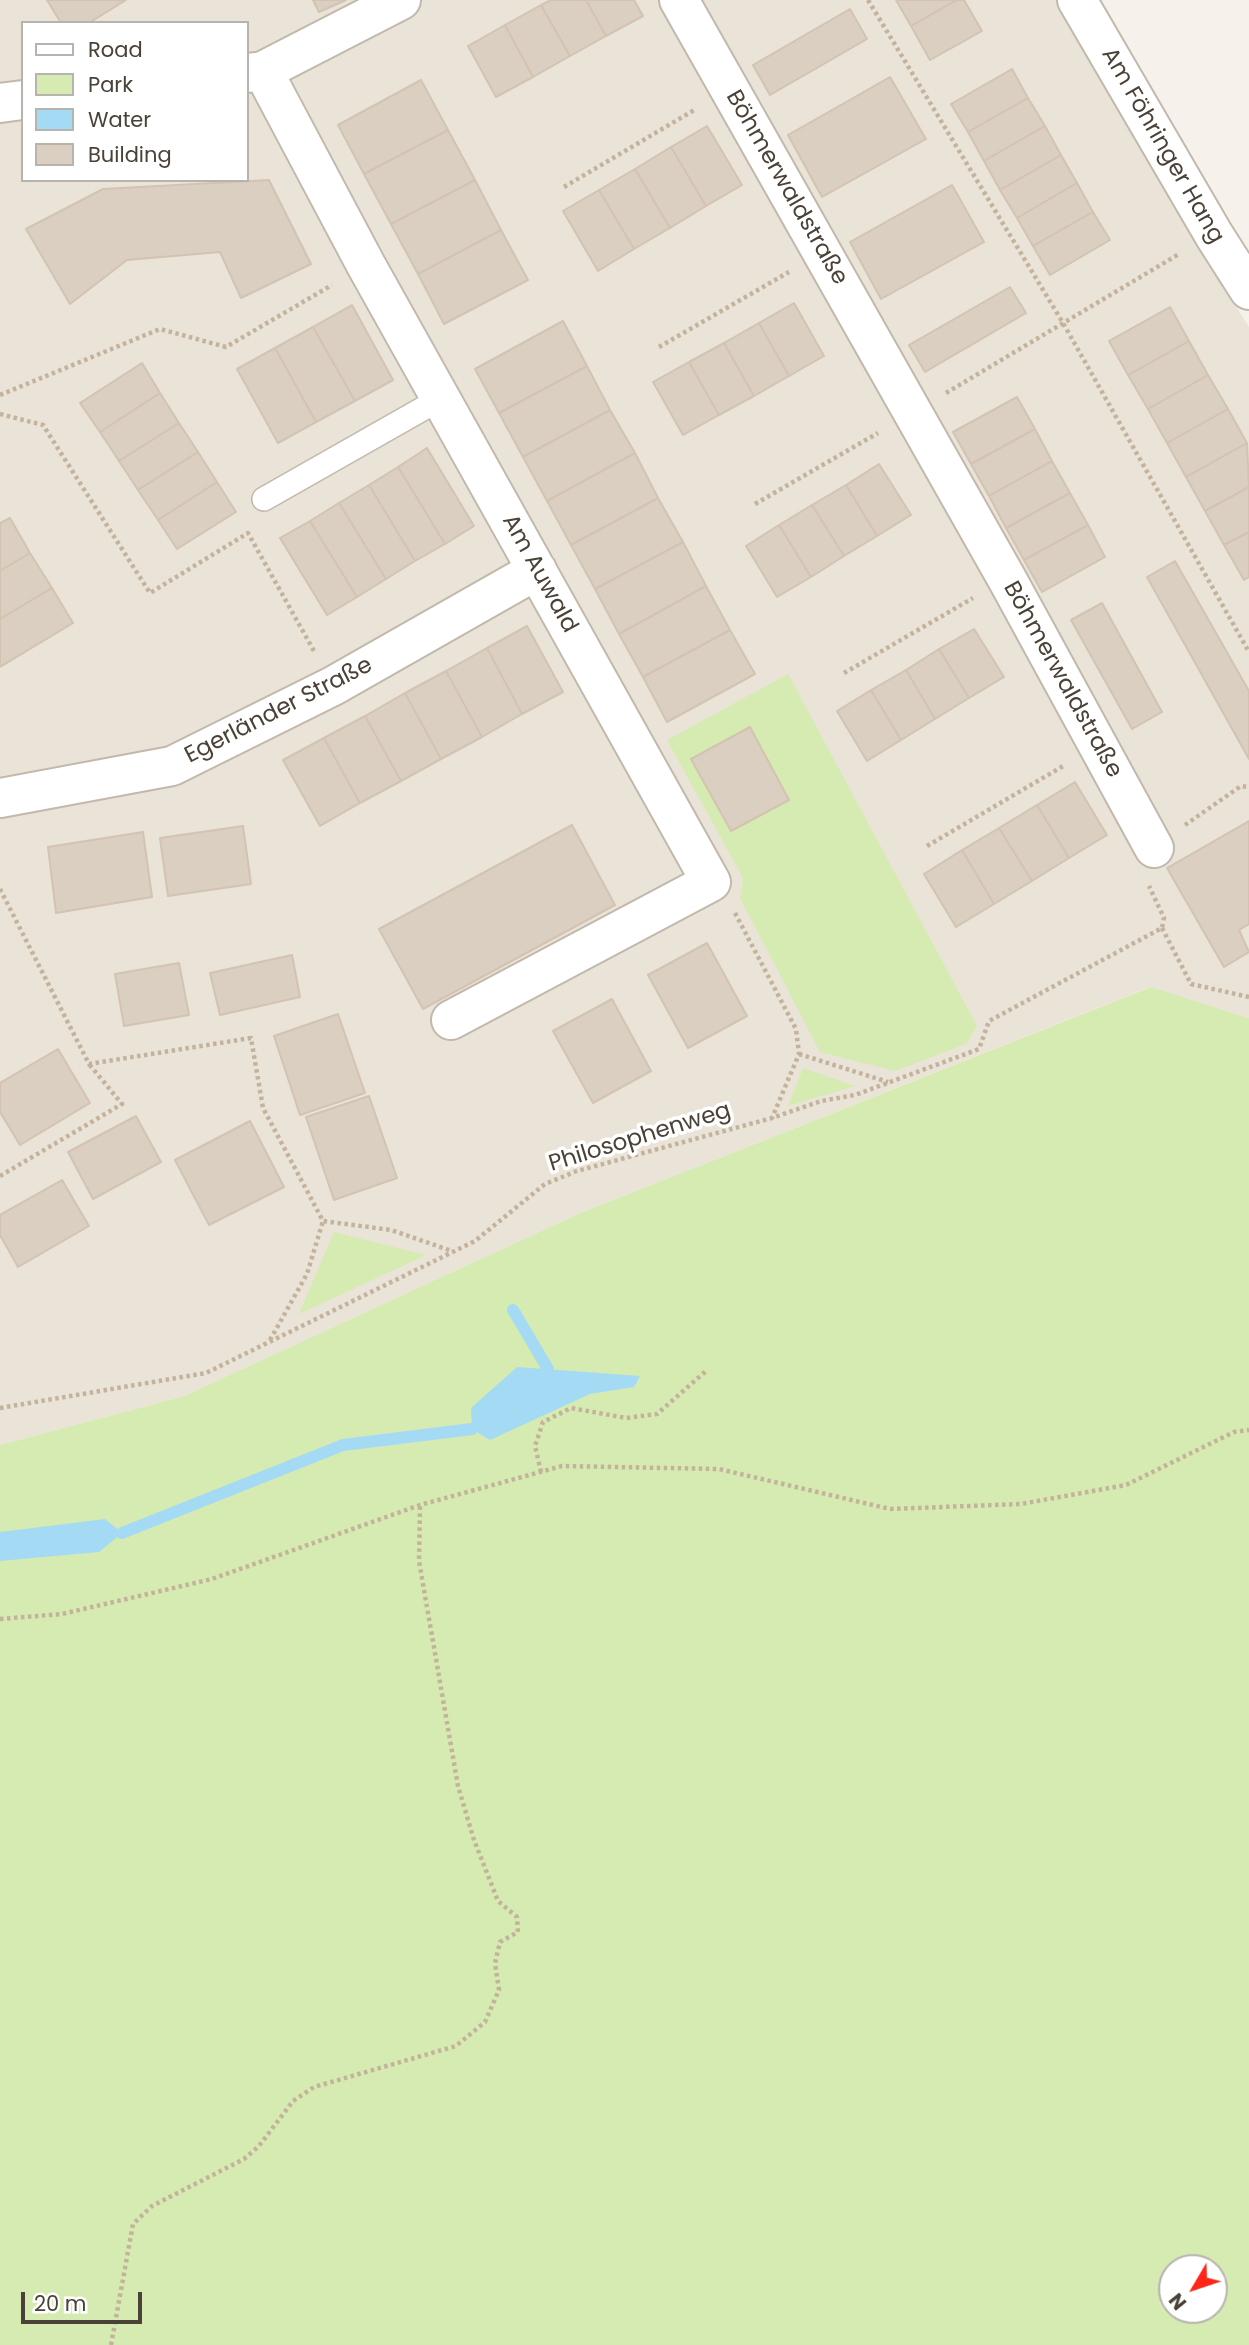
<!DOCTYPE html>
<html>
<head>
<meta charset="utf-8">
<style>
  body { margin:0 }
  #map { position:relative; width:1249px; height:2345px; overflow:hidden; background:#f6f1ea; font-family:Poppins,sans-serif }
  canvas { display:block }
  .legend { position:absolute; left:21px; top:21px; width:228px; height:161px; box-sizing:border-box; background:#fff; border:2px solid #b7b3af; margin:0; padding:9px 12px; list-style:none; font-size:21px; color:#4a4137 }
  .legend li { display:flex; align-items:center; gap:14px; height:35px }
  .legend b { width:35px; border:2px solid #b7b3af }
  .north { position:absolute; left:1158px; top:2254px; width:70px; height:70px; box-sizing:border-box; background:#fff; border:2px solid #b7b3af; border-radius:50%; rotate:231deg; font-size:19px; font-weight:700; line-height:28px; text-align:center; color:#4a4137 }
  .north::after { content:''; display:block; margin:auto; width:24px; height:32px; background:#ff2618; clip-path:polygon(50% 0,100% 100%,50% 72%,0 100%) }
  .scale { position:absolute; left:21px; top:2292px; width:121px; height:32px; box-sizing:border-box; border:4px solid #4a4137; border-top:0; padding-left:9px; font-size:21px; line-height:24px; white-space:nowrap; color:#4a4137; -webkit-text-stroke:5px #fff; paint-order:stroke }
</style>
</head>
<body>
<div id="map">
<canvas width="1249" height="2345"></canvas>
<ul class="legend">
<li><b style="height:9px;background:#fff"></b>Road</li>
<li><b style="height:19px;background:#d6ebb1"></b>Park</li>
<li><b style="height:19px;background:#a5daf4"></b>Water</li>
<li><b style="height:19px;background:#dbcfc2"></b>Building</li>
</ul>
<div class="north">N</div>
<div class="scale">20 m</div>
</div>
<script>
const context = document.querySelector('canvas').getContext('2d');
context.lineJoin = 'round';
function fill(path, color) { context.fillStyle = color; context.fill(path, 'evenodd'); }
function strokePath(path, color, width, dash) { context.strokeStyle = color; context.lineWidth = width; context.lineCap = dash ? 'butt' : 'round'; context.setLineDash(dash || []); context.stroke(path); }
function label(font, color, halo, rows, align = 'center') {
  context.font = font + ' Poppins,sans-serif'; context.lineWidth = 7; context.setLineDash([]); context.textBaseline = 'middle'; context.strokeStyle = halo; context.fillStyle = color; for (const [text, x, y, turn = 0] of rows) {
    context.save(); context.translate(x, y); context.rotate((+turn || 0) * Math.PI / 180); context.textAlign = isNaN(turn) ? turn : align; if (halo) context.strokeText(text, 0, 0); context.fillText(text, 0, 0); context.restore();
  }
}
fill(new Path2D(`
  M0 0H1060L1202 252 1249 327V1018L1150 987 578 1214 184 1396 0 1445ZM23 23H247V180H23Z`), '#eae3d8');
fill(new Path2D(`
  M788 674 977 1026 966 1044 895 1071 820 1052 740 898 743 878 667 740Z
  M1151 987 1249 1018V2345H0V1445L184 1396 578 1214ZM1172 2268H1214V2310H1172Z
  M803 1068 855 1086 788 1106Z
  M334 1232 426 1255 299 1314Z`), '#d6ebb1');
fill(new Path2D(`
  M517 1367 640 1376 634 1387 590 1394 490 1440 472 1429 471 1408Z
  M105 1519 122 1533 99 1552 0 1561V1532Z`), '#a5daf4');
strokePath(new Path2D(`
  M513 1310 548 1369
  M122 1533 343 1445 472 1429`), '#a5daf4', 12);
const building = new Path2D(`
  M47 0H126L89 23H61Z
  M313 0H346L319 12Z
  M551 0H586L606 36 570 56 541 5Z
  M586 0H634L643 16 606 36Z
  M896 0H957L911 26Z
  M957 0H964L982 31 930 60 911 26Z
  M541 5 570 56 533 77 505 25Z
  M850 9 867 39 770 95 753 65Z
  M505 25 533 77 496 97 468 46Z
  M1012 69 1028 98 968 132 951 104Z
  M890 77 926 139 822 197 788 135Z
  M421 80 448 130 364 174 338 125Z
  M1028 98 1045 126 984 161 968 132Z
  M707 126 742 185 706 206 671 147Z
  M1045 126 1061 155 1000 190 984 161Z
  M448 130 475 180 391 224 364 174Z
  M671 147 706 206 670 228 635 169Z
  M1061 155 1077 183 1017 218 1000 190Z
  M635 169 670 228 634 249 599 190Z
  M269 180 311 264 241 298 220 252 127 260 70 304 26 229 103 189Z
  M475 180 501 230 418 274 391 224Z
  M1077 183 1093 212 1033 246 1017 218Z
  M952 185 984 242 881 299 850 242Z
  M599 190 634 249 598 271 563 211Z
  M1093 212 1110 240 1050 275 1033 246Z
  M501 230 528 280 444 324 418 274Z
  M1010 287 1026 313 925 372 909 345Z
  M794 303 824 356 789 376 759 323Z
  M352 305 393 380 355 401 313 327Z
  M1170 307 1189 341 1128 375 1109 341Z
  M563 321 587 366 499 413 475 369Z
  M759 323 789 376 754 396 724 343Z
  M313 327 355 401 316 422 275 348Z
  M1189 341 1208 375 1148 409 1128 375Z
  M724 343 754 396 719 415 689 362Z
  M275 348 316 422 278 443 237 369Z
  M689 362 719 415 683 435 653 382Z
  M142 363 160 393 100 432 80 403Z
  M587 366 610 410 523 457 499 413Z
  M1208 375 1228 409 1167 443 1148 409Z
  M160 393 179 423 119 461 100 432Z
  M1017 397 1035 429 971 464 953 432Z
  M1228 409 1247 443 1186 477 1167 443Z
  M610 410 635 453 547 501 523 457Z
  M179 423 198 452 138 490 119 461Z
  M1035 429 1052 461 989 496 971 464Z
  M1247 443 1249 487 1205 511 1186 477Z
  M427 448 474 526 445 544 398 467Z
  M198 452 217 482 158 520 138 490Z
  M635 453 658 498 571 545 547 501Z
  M1052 461 1070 493 1006 528 989 496Z
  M879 464 911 515 877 536 846 485Z
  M398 467 445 544 415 561 369 485Z
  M217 482 236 512 177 549 158 520Z
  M369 485 415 561 386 579 339 503Z
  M846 485 877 536 844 556 812 505Z
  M1249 487V532L1224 545 1205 511Z
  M1070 493 1088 525 1024 560 1006 528Z
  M658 498 683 542 595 589 571 545Z
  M339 503 386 579 357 597 310 521Z
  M812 505 844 556 811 577 779 525Z
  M10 518 30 553 0 571V523Z
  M310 521 357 597 327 615 280 538Z
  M779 525 811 577 777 597 746 546Z
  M1088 525 1105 557 1042 592 1024 560Z
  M1249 532V577L1244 580 1224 545Z
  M683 542 706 586 619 634 595 589Z
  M30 553 52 588 0 619V571Z
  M1175 561 1249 691V759L1147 577Z
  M706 586 730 630 643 677 619 634Z
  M52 588 73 623 0 667V619Z
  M1102 603 1162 712 1132 729 1071 620Z
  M527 626 563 692 522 714 487 648Z
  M974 629 1004 677 969 698 939 649Z
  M730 630 755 674 667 722 643 677Z
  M487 648 522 714 482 737 446 671Z
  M939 649 969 698 935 719 906 670Z
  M906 670 935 719 901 740 871 690Z
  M446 671 482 737 441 759 405 693Z
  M871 690 901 740 867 761 837 711Z
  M405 693 441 759 401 781 365 716Z
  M365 716 401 781 360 803 324 738Z
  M750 727 789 800 731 831 691 759Z
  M324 738 360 803 320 826 283 760Z
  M1075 782 1107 835 1069 858 1037 805Z
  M1037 805 1069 858 1032 881 999 828Z
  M1249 821V924L1239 930 1249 952 1224 967 1167 868Z
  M572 825 615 905 423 1009 379 929Z
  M243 826 251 884 168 896 160 838Z
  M999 828 1032 881 994 904 962 850Z
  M143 832 152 897 56 913 48 847Z
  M962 850 994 904 956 927 924 874Z
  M707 943 747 1016 688 1048 648 975Z
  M292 955 300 997 220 1015 210 973Z
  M179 963 189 1015 124 1026 115 974Z
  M612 999 651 1071 593 1103 553 1031Z
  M338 1014 365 1093 300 1115 274 1036Z
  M58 1049 90 1103 20 1145 0 1112V1083Z
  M369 1096 397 1178 334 1200 306 1117Z
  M136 1116 161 1162 93 1199 68 1152Z
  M250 1121 284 1187 209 1225 175 1160Z
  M62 1180 89 1226 18 1267 0 1235V1215Z`);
fill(building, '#dbcfc2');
strokePath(building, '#d3c3b1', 2);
const lane = new Path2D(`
  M264 499 440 399`);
const street = new Path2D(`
  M679 0 1007 579 1154 848
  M1077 0 1214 235 1249 290
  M263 71 366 265 711 882 451 1020
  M247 73 263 71 401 0
  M0 103 23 100
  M0 798 172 766 333 686 537 570`);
strokePath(lane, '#c2b8ac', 26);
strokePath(street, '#c2b8ac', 42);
strokePath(new Path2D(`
  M868 0 1063 323 1249 652
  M564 187 696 109
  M659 347 789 272
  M946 393 1179 254
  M0 395 160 329 226 347 332 285
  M0 414 43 425 150 593 248 533 314 651
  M755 504 878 433
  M844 673 973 598
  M1185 825 1241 786 1249 787
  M927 846 1065 765
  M0 889 89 1064 251 1038 263 1108 323 1221 391 1230 452 1251
  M735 913 796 1029 799 1054 772 1118
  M1162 928 1191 984 1249 997
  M799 1054 888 1082
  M0 1176 122 1104 89 1064
  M270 1340 307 1274 323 1221
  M0 1408 206 1373 475 1241 545 1184 577 1171 772 1118 821 1101 855 1095 979 1049 989 1021 1162 928 1164 918 1149 886
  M541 1472 535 1446 543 1422 571 1408 626 1418 657 1414 706 1371
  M0 1619 62 1614 212 1579 420 1505 562 1466 719 1469 890 1509 1021 1504 1126 1485 1234 1432 1249 1430
  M111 2345 133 2224 152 2206 244 2159 259 2146 293 2101 314 2087 456 2046 485 2022 499 1990 495 1963 500 1942 518 1932 517 1917 498 1901 474 1840 458 1786 419 1561 420 1505`), '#c4b39c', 4.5, [3.5, 3.5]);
strokePath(lane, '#fff', 23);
strokePath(street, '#fff', 38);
label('23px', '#4a4137', '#fff', [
  ["Am Föhringer Hang",1162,146,60],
  ["Böhmerwaldstraße",786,188,60],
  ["Am Auwald",539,574,61],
  ["Böhmerwaldstraße",1062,680,61],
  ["Egerländer Straße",279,711,-27],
  ["Philosophenweg",640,1138,-17]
]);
</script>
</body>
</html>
